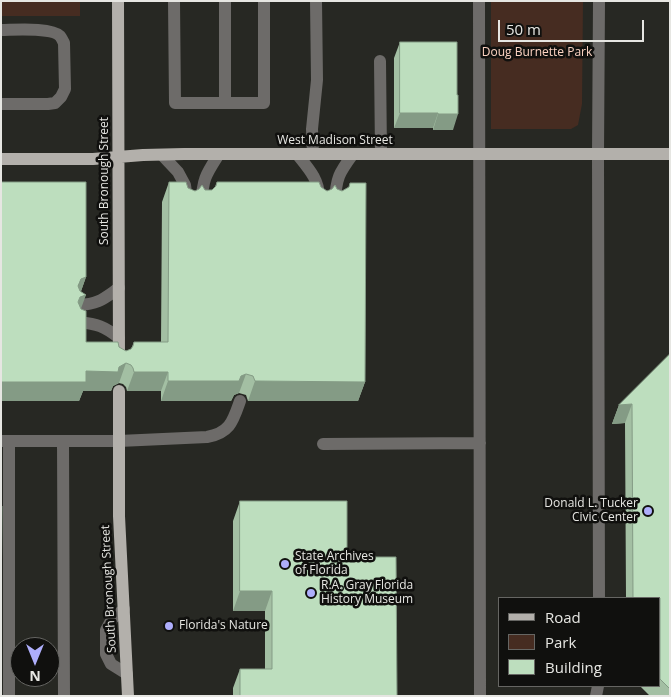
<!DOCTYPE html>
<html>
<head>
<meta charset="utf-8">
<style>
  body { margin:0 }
  #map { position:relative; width:671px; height:697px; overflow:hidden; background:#272823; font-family:"Open Sans",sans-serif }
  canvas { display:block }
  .frame { position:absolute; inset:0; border:2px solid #e6e6e2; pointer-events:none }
  .legend { position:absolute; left:498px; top:597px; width:162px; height:90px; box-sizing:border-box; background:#10100e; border:1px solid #666663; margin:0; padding:6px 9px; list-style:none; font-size:15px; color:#e6e6e2 }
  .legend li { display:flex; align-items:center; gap:10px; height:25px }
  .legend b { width:25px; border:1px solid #666663 }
  .north { position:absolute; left:10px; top:637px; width:50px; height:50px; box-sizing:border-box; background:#10100e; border:1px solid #666663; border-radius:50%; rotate:180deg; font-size:14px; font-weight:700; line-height:20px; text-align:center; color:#e6e6e2 }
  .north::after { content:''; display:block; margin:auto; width:18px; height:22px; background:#aeaefb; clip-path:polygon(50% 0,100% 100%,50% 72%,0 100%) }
  .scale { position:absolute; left:498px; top:20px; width:146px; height:22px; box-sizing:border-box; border:2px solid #e6e6e2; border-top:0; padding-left:6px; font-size:15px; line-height:18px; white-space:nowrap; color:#e6e6e2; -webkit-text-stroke:4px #10100e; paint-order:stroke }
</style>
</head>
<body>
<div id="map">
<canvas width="671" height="697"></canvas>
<div class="frame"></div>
<ul class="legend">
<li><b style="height:6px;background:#b3b0ab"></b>Road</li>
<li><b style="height:14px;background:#462c21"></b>Park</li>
<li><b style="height:14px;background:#bddebe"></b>Building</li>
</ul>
<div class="north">N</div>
<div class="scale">50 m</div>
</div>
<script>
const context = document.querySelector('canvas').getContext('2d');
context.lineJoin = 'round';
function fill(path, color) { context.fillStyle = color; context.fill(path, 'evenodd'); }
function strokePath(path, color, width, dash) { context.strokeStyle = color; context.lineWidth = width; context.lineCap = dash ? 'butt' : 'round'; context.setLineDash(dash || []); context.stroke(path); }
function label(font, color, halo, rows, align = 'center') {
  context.font = font + ' "Open Sans",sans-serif'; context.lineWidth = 5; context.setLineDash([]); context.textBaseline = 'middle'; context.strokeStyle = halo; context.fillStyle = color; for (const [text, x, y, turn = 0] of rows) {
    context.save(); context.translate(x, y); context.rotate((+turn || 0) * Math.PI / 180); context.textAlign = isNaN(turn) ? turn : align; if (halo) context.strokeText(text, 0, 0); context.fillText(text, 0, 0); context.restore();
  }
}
fill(new Path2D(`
  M1 1H80V16H1Z
  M491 1H583L582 104 578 125 571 129H491Z`), '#462c21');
strokePath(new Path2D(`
  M174 1 175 103H264V1
  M479 1 480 696
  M599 1 598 154 599 598
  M1 30C14 30 51 27 60 36 61 37 63 41 64 43L65 89 61 97 55 103 48 104H1
  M380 61 381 154
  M225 103V1
  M297 154C308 168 319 179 319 197
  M313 154 312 129 317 80 316 1
  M162 155 178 172 185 185 187 199
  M202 202C202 179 207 173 219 154
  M335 202C336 178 339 173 353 154
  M79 305C99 304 103 299 119 288
  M79 322C97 324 104 326 119 338
  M1 441H119L207 437C230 433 233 421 240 401
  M9 441V696
  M63 441 64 696
  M323 444 480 443
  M124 609 112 619 106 630V654L111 664 127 674
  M596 696 598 686`), '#6d6b69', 12);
strokePath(new Path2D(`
  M118 1 119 361
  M1 159H93L143 155 184 154H670
  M119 391V516L128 696`), '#b3b0ab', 12);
fill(new Path2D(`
  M400 42 453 130H433V128H394V58Z
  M169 182 195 191 212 190 215 187 217 182 365 382 358 401H248L246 395 239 393 234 395 231 401H161V391H127L126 387 123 384 119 383 113 386 111 391H83L79 401H1L86 277 81 291V309L86 342 119 347 126 351 131 349 132 347 134 342H161L162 202Z
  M670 354V696H650L640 686H660V598H626L625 423 612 424 619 405Z
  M240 501 347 557 397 696H233V688L240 669H265V611H233V521Z`), '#a3bfa3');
fill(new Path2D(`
  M400 113H438L433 128H394Z
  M438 114H458L453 130H433Z
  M86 277 79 297 78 286 81 279Z
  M86 295 79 314 73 317 80 297Z
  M126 363 119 383 113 386 111 391H83L79 401H1V382L86 371Z
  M134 372H168L161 391H127Z
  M246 374 239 393 234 395 231 401H161L168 381 241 376Z
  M255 381 365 382 358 401H248Z
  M632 404 625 423 612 424 619 405Z
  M240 591H272L265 611H233Z`), '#849b85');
const building = new Path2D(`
  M400 42H457V95H458V114H438V113H400Z
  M1 182H86V277L81 279 78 286 80 291 86 295 80 297 78 302 81 309 86 311V342H118L119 347 126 351 131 349 133 346 134 342H168L169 182H186L188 188 195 191 199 189 202 185 205 190H212L216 186 217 182H319L321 187 327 191 332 189 335 185 337 189 342 191 349 187 350 183H366L365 382 255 381 253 376 246 374 241 376 239 381H168V372H134L133 368 131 365 126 363 119 367 118 372 86 371V382H1Z
  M670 354V689L660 679V598H633L632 404 619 405Z
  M240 501H347V557H396L397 696H240V669H272V591H240Z
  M1 506H2L1 615Z`);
fill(building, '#bddebe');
strokePath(building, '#849b85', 1);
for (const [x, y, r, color] of [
  [648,511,5,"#aeaefb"],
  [285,564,5,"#aeaefb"],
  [311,593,5,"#aeaefb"],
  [169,626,5,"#aeaefb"]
]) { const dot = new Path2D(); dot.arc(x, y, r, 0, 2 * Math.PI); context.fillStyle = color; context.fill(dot); strokePath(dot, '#10100e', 2); }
label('12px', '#fbd2c1', '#10100e', [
  ["Doug Burnette Park",537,53]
]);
label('12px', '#e6e6e2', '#10100e', [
  ["West Madison Street",335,141],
  ["South Bronough Street",105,181,-90],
  ["South Bronough Street",109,589,-93]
]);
label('12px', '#e6e6e2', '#10100e', [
  ["Donald L. Tucker",638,504,"right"],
  ["Civic Center",638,518,"right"],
  ["State Archives",295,557],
  ["of Florida",295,571],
  ["R.A. Gray Florida",321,586],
  ["History Museum",321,600],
  ["Florida's Nature",179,626]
], 'left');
</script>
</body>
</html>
